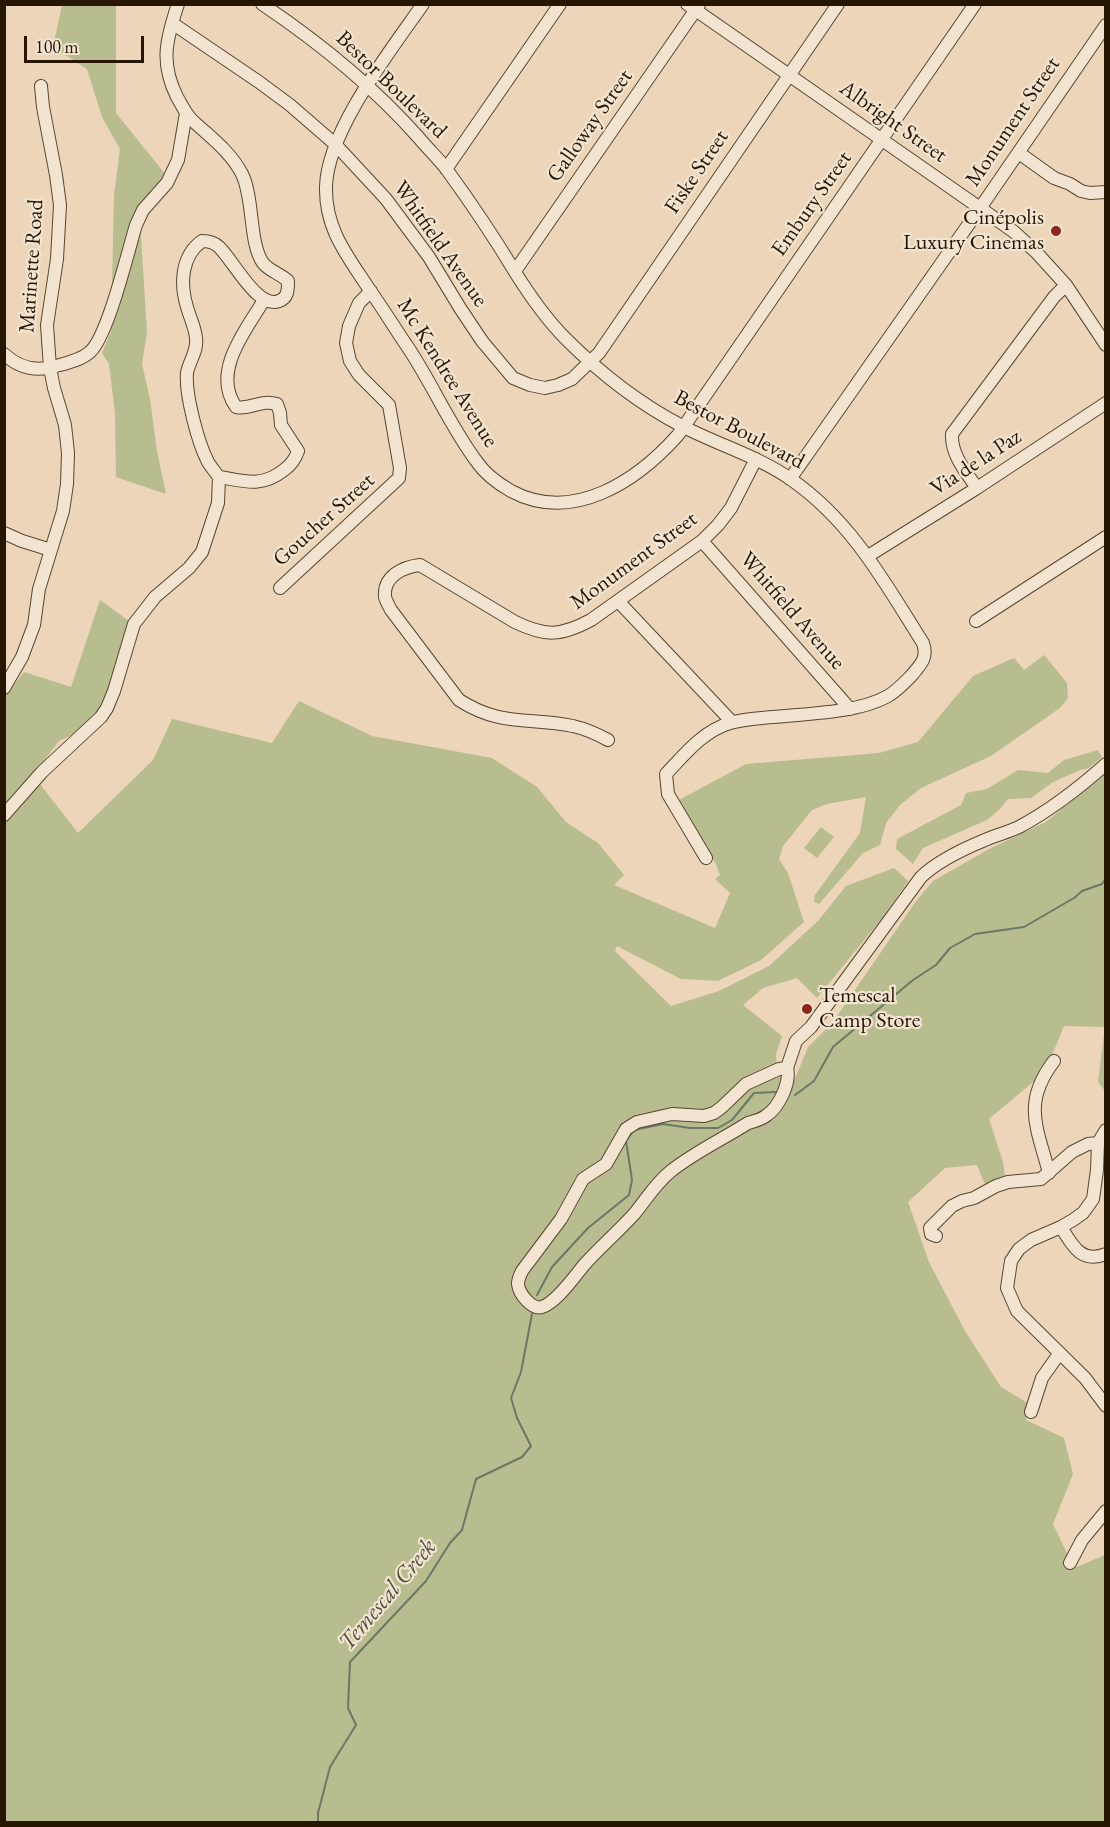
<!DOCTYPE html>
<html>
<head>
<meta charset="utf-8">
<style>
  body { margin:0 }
  #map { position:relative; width:1110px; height:1827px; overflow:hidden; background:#ecd5b8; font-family:"EB Garamond",serif }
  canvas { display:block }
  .frame { position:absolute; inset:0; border:6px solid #261601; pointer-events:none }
  .scale { position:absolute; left:24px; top:36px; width:120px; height:27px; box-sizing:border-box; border:3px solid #261601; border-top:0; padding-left:8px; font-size:18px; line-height:21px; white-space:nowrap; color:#261601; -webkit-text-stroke:4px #f3e4d1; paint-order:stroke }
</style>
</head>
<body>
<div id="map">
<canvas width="1110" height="1827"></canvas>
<div class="frame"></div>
<div class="scale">100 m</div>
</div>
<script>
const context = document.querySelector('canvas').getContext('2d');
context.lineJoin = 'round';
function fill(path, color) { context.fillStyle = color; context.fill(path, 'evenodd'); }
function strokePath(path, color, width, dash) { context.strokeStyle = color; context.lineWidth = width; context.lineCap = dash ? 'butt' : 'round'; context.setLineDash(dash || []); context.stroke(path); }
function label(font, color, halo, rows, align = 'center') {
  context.font = font + ' "EB Garamond",serif'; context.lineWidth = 4.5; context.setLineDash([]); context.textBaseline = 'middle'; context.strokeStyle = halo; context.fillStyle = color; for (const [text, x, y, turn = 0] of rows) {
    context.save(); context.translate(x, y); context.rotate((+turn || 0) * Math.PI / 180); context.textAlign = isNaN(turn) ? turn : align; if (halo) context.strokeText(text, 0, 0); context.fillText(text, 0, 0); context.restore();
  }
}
fill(new Path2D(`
  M62 5H116V113L166 175 158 189 139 204 147 332 142 364 150 399 157 451 166 494 116 477 115 413 109 364 102 353 111 331 114 195 120 149 102 117 87 69 53 47Z
  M100 600 129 621 113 677 100 709 74 734 59 741 33 775 78 833 153 760 172 719 272 743 299 701 372 736 492 758 537 787 566 822 598 843 624 875 614 885 715 928 730 893 715 879 720 875 715 862 695 832 679 800 746 764 879 753 918 742 973 676 1014 658 1024 670 1044 655 1067 683 1068 698 1060 708 991 756 921 788 900 805 886 823 880 845 863 853 819 904 814 902 815 895 860 833 866 797 827 804 812 810 783 846 779 859 788 873 804 922 761 960 718 981 681 979 617 946 615 951 671 1006 719 991 769 966 818 921 846 886 894 868 908 881 883 917 817 998 797 978 763 988 743 1005 782 1036 776 1054 777 1072 794 1081 808 1047 833 1022 916 901 933 881 989 849 1046 822 1105 773V1091L1098 1082 1105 1027 1064 1026 1045 1072 989 1119 1003 1162 1006 1182 987 1190 977 1165 945 1168 908 1202 929 1262 965 1331 1001 1387 1031 1405 1026 1420 1064 1438 1073 1474 1053 1524 1074 1568 1105 1555V1822H5L4 697 24 672 71 687Z
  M1098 750 1102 757 1089 768 1080 770 1053 782 1031 798 1008 799 1000 809 987 820 923 848 913 864 896 849 897 839 961 805 966 793 987 789 1018 770 1048 773 1064 760Z
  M821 827 834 837 817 858 804 848Z`), '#b8bd8f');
strokePath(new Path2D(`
  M795 1095 814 1081 833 1047 913 980 936 965 950 948 975 934 1024 927 1074 898 1082 891 1102 884 1106 878
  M537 1295 552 1267 588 1228 629 1195 632 1180 626 1141 634 1130 663 1124 690 1128H718L732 1120 754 1093 776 1092
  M318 1822V1813L330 1767 356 1725 348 1708 350 1662 426 1581 450 1543 462 1530 476 1479 522 1457 531 1446 517 1418 511 1398 521 1372 532 1314`), '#6c7866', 2);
const minor = new Path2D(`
  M262 4C320 43 373 86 419 138 428 149 439 159 447 170 471 203 494 237 515 272 530 296 546 319 566 339 600 373 640 404 682 426 718 445 758 456 792 480 852 522 885 583 923 643 928 658 921 664 912 675 905 682 897 691 888 696 856 714 799 714 762 718 751 719 740 720 730 723 703 731 685 754 666 774L668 794 706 858
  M423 4C391 50 327 131 326 187 325 229 347 255 369 289 382 307 394 327 407 346 432 383 450 426 477 462 485 474 499 484 511 491 573 524 637 481 678 435L975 4
  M687 4 1013 231 1036 252 1066 285 1106 345
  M172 23 259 82 290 105 335 144 386 199 429 257 460 308 482 341 513 378 530 385 545 388 558 385 572 379 599 353 838 4
  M1019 153 1054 178 1070 184 1081 191 1090 193 1106 192
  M446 169 560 4
  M515 271 699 5
  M4 354C19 368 37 372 56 366 67 363 81 360 90 352 108 336 128 251 136 225L143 210 167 183 178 160 186 113
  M219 477C245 481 261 488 284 470 291 465 295 460 298 451L281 425 280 413 277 404C260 399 252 410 236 407 211 372 246 330 264 300
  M790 479 985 201 1106 25
  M977 488C966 472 951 455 952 434L1054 297 1066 285
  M4 533 22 541 51 550
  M702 541 850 709
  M868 556 977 488 1106 403
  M280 588 399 478 400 468 389 405 359 375 350 361 346 343 349 326 359 303 371 291
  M618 601 732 722
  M976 621 1106 537
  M4 688 22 657 34 625 39 589 63 511 67 484 68 453 65 425 54 388 50 368 47 325 57 259 60 205 56 175 43 107 41 86
  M608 740C597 734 586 729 573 726 529 717 501 727 459 700L391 610C389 606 386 601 385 597 383 576 403 567 420 565L515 622C546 637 561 636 591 620L702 541 718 525 731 508 756 459
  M4 815 42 772 101 717 107 708 114 691 134 624 155 597 189 568 202 552 218 503 219 477C215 472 211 467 208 462 198 443 185 394 187 373 189 361 198 351 196 338 195 327 190 318 187 307 180 284 181 256 202 241 209 241 214 242 219 247 233 260 258 310 279 301 288 298 288 290 288 281 281 274 269 271 263 263 249 244 254 198 242 174 230 151 210 137 192 120 185 113 182 105 177 97 160 63 166 40 178 4
  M787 1068C791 1082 779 1107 767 1115 761 1120 755 1121 748 1123 723 1139 695 1152 671 1171 656 1183 647 1198 635 1213 619 1231 600 1247 584 1265 575 1276 556 1303 542 1307 532 1310 519 1294 518 1284 518 1280 520 1275 522 1271L561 1219 583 1179 606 1164 626 1129 637 1122 672 1114 704 1116 714 1113 722 1107 746 1084 779 1069Z
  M787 1068 796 1041 811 1027 921 877C938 861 963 849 985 840 996 835 1009 832 1019 827 1051 810 1079 788 1106 764
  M1106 1130 1098 1143 1097 1170 1093 1199 1083 1213 1073 1220 1061 1227 1031 1240 1019 1249 1011 1261 1007 1288 1017 1311 1085 1378 1106 1406
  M1049 1173C1037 1127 1022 1103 1054 1061
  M1061 1227C1072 1245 1081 1264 1106 1254
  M936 1236 931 1234 930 1228 952 1206 962 1201 974 1198 996 1186 1008 1182 1041 1179 1072 1152 1088 1144 1098 1143
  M1031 1412 1042 1378 1059 1354
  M1070 1563 1082 1540 1106 1511`);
strokePath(minor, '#58462f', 14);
strokePath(minor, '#f3e4d1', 12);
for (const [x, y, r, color] of [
  [1056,231,6,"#8f2418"],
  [807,1009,6,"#8f2418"]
]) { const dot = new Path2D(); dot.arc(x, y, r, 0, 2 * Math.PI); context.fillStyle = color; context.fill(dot); strokePath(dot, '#f3e4d1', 2); }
label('22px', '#261601', '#f3e4d1', [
  ["Bestor Boulevard",391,85,44],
  ["Albright Street",893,122,35],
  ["Monument Street",1013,122,-56],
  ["Galloway Street",590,126,-55],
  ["Fiske Street",697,172,-56],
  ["Embury Street",812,204,-55],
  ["Whitfield Avenue",440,244,55],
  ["Marinette Road",32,266,-86],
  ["Mc Kendree Avenue",447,373,58],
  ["Bestor Boulevard",739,430,28],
  ["Via de la Paz",976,463,-33],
  ["Goucher Street",324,520,-42],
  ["Monument Street",634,561,-36],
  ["Whitfield Avenue",792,611,49]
]);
label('22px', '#261601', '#f3e4d1', [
  ["Cinépolis",1044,218],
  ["Luxury Cinemas",1044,243],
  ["Temescal",819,996,"left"],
  ["Camp Store",819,1021,"left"]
], 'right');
label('italic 24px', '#4f4f3c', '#f3e4d1', [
  ["Temescal Creek",388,1595,-50]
]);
</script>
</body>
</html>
